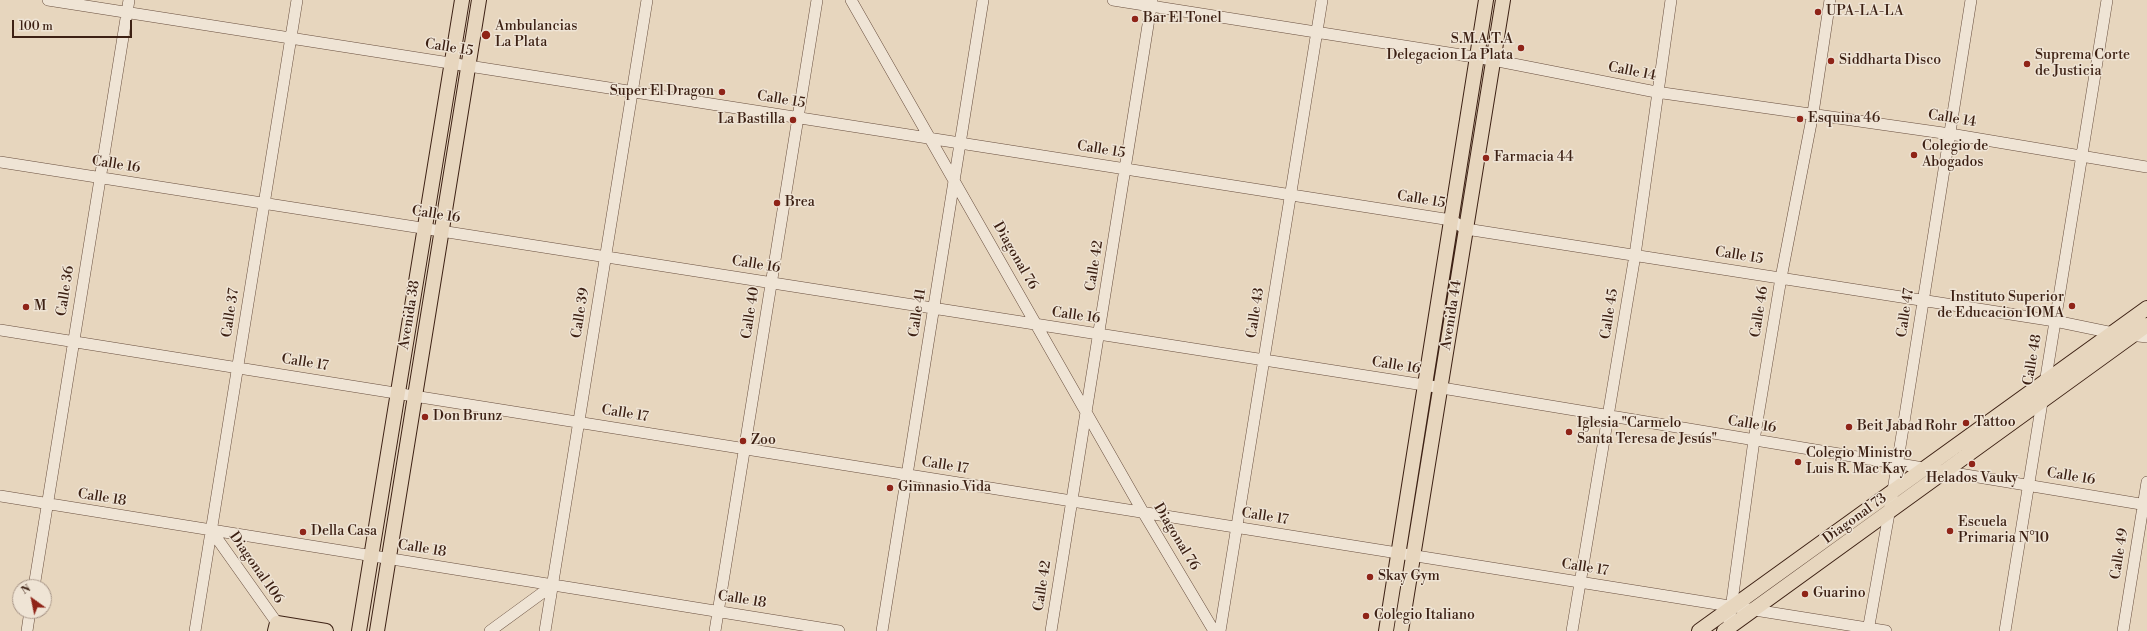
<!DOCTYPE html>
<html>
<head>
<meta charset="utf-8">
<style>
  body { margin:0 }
  #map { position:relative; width:2147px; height:631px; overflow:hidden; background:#e7d6be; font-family:"Libre Bodoni",serif }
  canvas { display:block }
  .north { position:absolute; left:12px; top:579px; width:40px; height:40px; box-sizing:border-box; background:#efe4d5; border:1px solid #a89688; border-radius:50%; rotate:327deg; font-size:11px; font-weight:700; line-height:16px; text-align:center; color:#3d2114 }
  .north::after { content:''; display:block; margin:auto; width:14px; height:18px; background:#8f2418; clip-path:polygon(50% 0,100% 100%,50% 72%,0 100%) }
  .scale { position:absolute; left:12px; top:20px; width:120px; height:18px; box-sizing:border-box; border:2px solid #3d2114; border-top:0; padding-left:5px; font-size:12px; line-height:14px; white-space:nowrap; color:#3d2114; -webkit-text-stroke:3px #efe4d5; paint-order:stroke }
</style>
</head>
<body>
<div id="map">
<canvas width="2147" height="631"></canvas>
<div class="north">N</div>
<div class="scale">100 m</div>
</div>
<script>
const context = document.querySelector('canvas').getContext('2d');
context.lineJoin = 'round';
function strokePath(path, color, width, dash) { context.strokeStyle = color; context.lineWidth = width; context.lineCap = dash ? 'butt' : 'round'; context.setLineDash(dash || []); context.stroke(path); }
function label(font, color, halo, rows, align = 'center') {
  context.font = font + ' "Libre Bodoni",serif'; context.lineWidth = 3; context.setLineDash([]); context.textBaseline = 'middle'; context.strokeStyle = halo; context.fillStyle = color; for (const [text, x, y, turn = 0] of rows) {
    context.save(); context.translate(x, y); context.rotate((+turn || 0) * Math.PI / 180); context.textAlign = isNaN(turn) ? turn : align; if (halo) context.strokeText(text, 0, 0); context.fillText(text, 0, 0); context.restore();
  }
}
const minor = new Path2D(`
  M48 0 1451 220 1466 229 2055 321 2113 333 2147 337
  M851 0 1143 512 1214 631
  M1113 0 1493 60 1656 92 1950 134 2147 167
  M0 162 1424 385 2147 505
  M0 330 1886 631
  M0 496 839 631
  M211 530 277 623
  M34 587 129 0
  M27 631 30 611
  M195 631 297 0
  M490 631 553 585
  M545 631 647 0
  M715 631 817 0
  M882 631 983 0
  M1051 631 1152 0
  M1220 631 1322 0
  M1572 631 1635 255 1671 0
  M1728 631 1754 440 1781 278 1813 113 1830 0
  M1868 631 1893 491 1971 0
  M2005 631 2107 0
  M2123 631 2147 482`);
const major = new Path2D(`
  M275 631 277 623 326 631
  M359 631 462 0
  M377 631 479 0
  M1386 631 1486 0
  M1401 631 1503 0
  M1699 631 2147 308
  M1724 631 2147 325`);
strokePath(minor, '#684e3e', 12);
strokePath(major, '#3d2114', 16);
strokePath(minor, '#efe4d5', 11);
strokePath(major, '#e7d6be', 14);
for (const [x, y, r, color] of [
  [1818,12,4,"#8f2418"],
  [1135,19,4,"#8f2418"],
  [486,35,5,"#8f2418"],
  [1521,48,4,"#8f2418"],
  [1831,61,4,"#8f2418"],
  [2027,64,4,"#8f2418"],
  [722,92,4,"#8f2418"],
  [1800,119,4,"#8f2418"],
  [793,120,4,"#8f2418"],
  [1914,155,4,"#8f2418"],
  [1486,158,4,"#8f2418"],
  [777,203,4,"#8f2418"],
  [2072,306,4,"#8f2418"],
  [26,307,4,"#8f2418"],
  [425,417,4,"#8f2418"],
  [1966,423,4,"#8f2418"],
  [1849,427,4,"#8f2418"],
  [1569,432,4,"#8f2418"],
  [743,441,4,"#8f2418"],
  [1798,462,4,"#8f2418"],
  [1972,464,4,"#8f2418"],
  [890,488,4,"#8f2418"],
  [1950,531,4,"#8f2418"],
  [303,532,4,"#8f2418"],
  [1370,577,4,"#8f2418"],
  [1805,594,4,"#8f2418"],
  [1366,616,4,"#8f2418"]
]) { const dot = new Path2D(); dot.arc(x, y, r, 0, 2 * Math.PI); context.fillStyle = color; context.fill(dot); strokePath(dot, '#efe4d5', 1.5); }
label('14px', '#3d2114', '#efe4d5', [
  ["UPA-LA-LA",1826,12],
  ["Bar El Tonel",1143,19],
  ["Ambulancias",495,27],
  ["La Plata",495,43],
  ["S.M.A.T.A",1513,40,"right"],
  ["Delegacion La Plata",1513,56,"right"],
  ["Suprema Corte",2035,56],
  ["de Justicia",2035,72],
  ["Siddharta Disco",1839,61],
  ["Super El Dragon",714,92,"right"],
  ["Esquina 46",1808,119],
  ["La Bastilla",785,120,"right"],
  ["Colegio de",1922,147],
  ["Abogados",1922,163],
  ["Farmacia 44",1494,158],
  ["Brea",785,203],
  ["Instituto Superior",2064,298,"right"],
  ["de Educacion IOMA",2064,314,"right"],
  ["M",34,307],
  ["Don Brunz",433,417],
  ["Tattoo",1974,423],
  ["Iglesia \"Carmelo",1577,424],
  ["Santa Teresa de Jesús\"",1577,440],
  ["Beit Jabad Rohr",1857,427],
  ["Zoo",751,441],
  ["Colegio Ministro",1806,454],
  ["Luis R. Mac Kay",1806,470],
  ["Helados Vauky",1972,479,"center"],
  ["Gimnasio Vida",898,488],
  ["Escuela",1958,523],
  ["Primaria N°10",1958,539],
  ["Della Casa",311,532],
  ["Skay Gym",1378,577],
  ["Guarino",1813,594],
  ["Colegio Italiano",1374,616]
], 'left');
label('14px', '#3d2114', '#efe4d5', [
  ["Calle 15",449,48,9],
  ["Calle 14",1632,72,11],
  ["Calle 15",781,100,9],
  ["Calle 14",1952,119,9],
  ["Calle 15",1101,150,9],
  ["Calle 16",116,165,9],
  ["Calle 15",1421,200,9],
  ["Calle 16",436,215,9],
  ["Diagonal 76",1015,256,60],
  ["Calle 15",1739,256,9],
  ["Calle 16",756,265,9],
  ["Calle 42",1095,266,-81],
  ["Calle 36",66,291,-81],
  ["Calle 46",1760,312,-81],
  ["Calle 37",231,313,-81],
  ["Calle 39",581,313,-81],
  ["Calle 40",751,313,-81],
  ["Calle 41",918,313,-81],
  ["Calle 43",1256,313,-81],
  ["Calle 47",1906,313,-81],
  ["Calle 45",1610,314,-81],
  ["Avenida 38",410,315,-81],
  ["Avenida 44",1452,315,-81],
  ["Calle 16",1076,316,8],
  ["Calle 48",2033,360,-80],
  ["Calle 17",305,363,9],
  ["Calle 16",1396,366,9],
  ["Calle 17",625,414,9],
  ["Calle 16",1752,425,9],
  ["Calle 17",945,466,9],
  ["Calle 16",2071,477,9],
  ["Calle 18",102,498,9],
  ["Calle 17",1265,517,9],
  ["Diagonal 73",1855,519,-36],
  ["Diagonal 76",1176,537,59],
  ["Calle 18",422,549,9],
  ["Calle 49",2120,554,-81],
  ["Diagonal 106",256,568,55],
  ["Calle 17",1585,568,9],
  ["Calle 42",1043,586,-81],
  ["Calle 18",742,600,9]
]);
</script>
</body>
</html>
